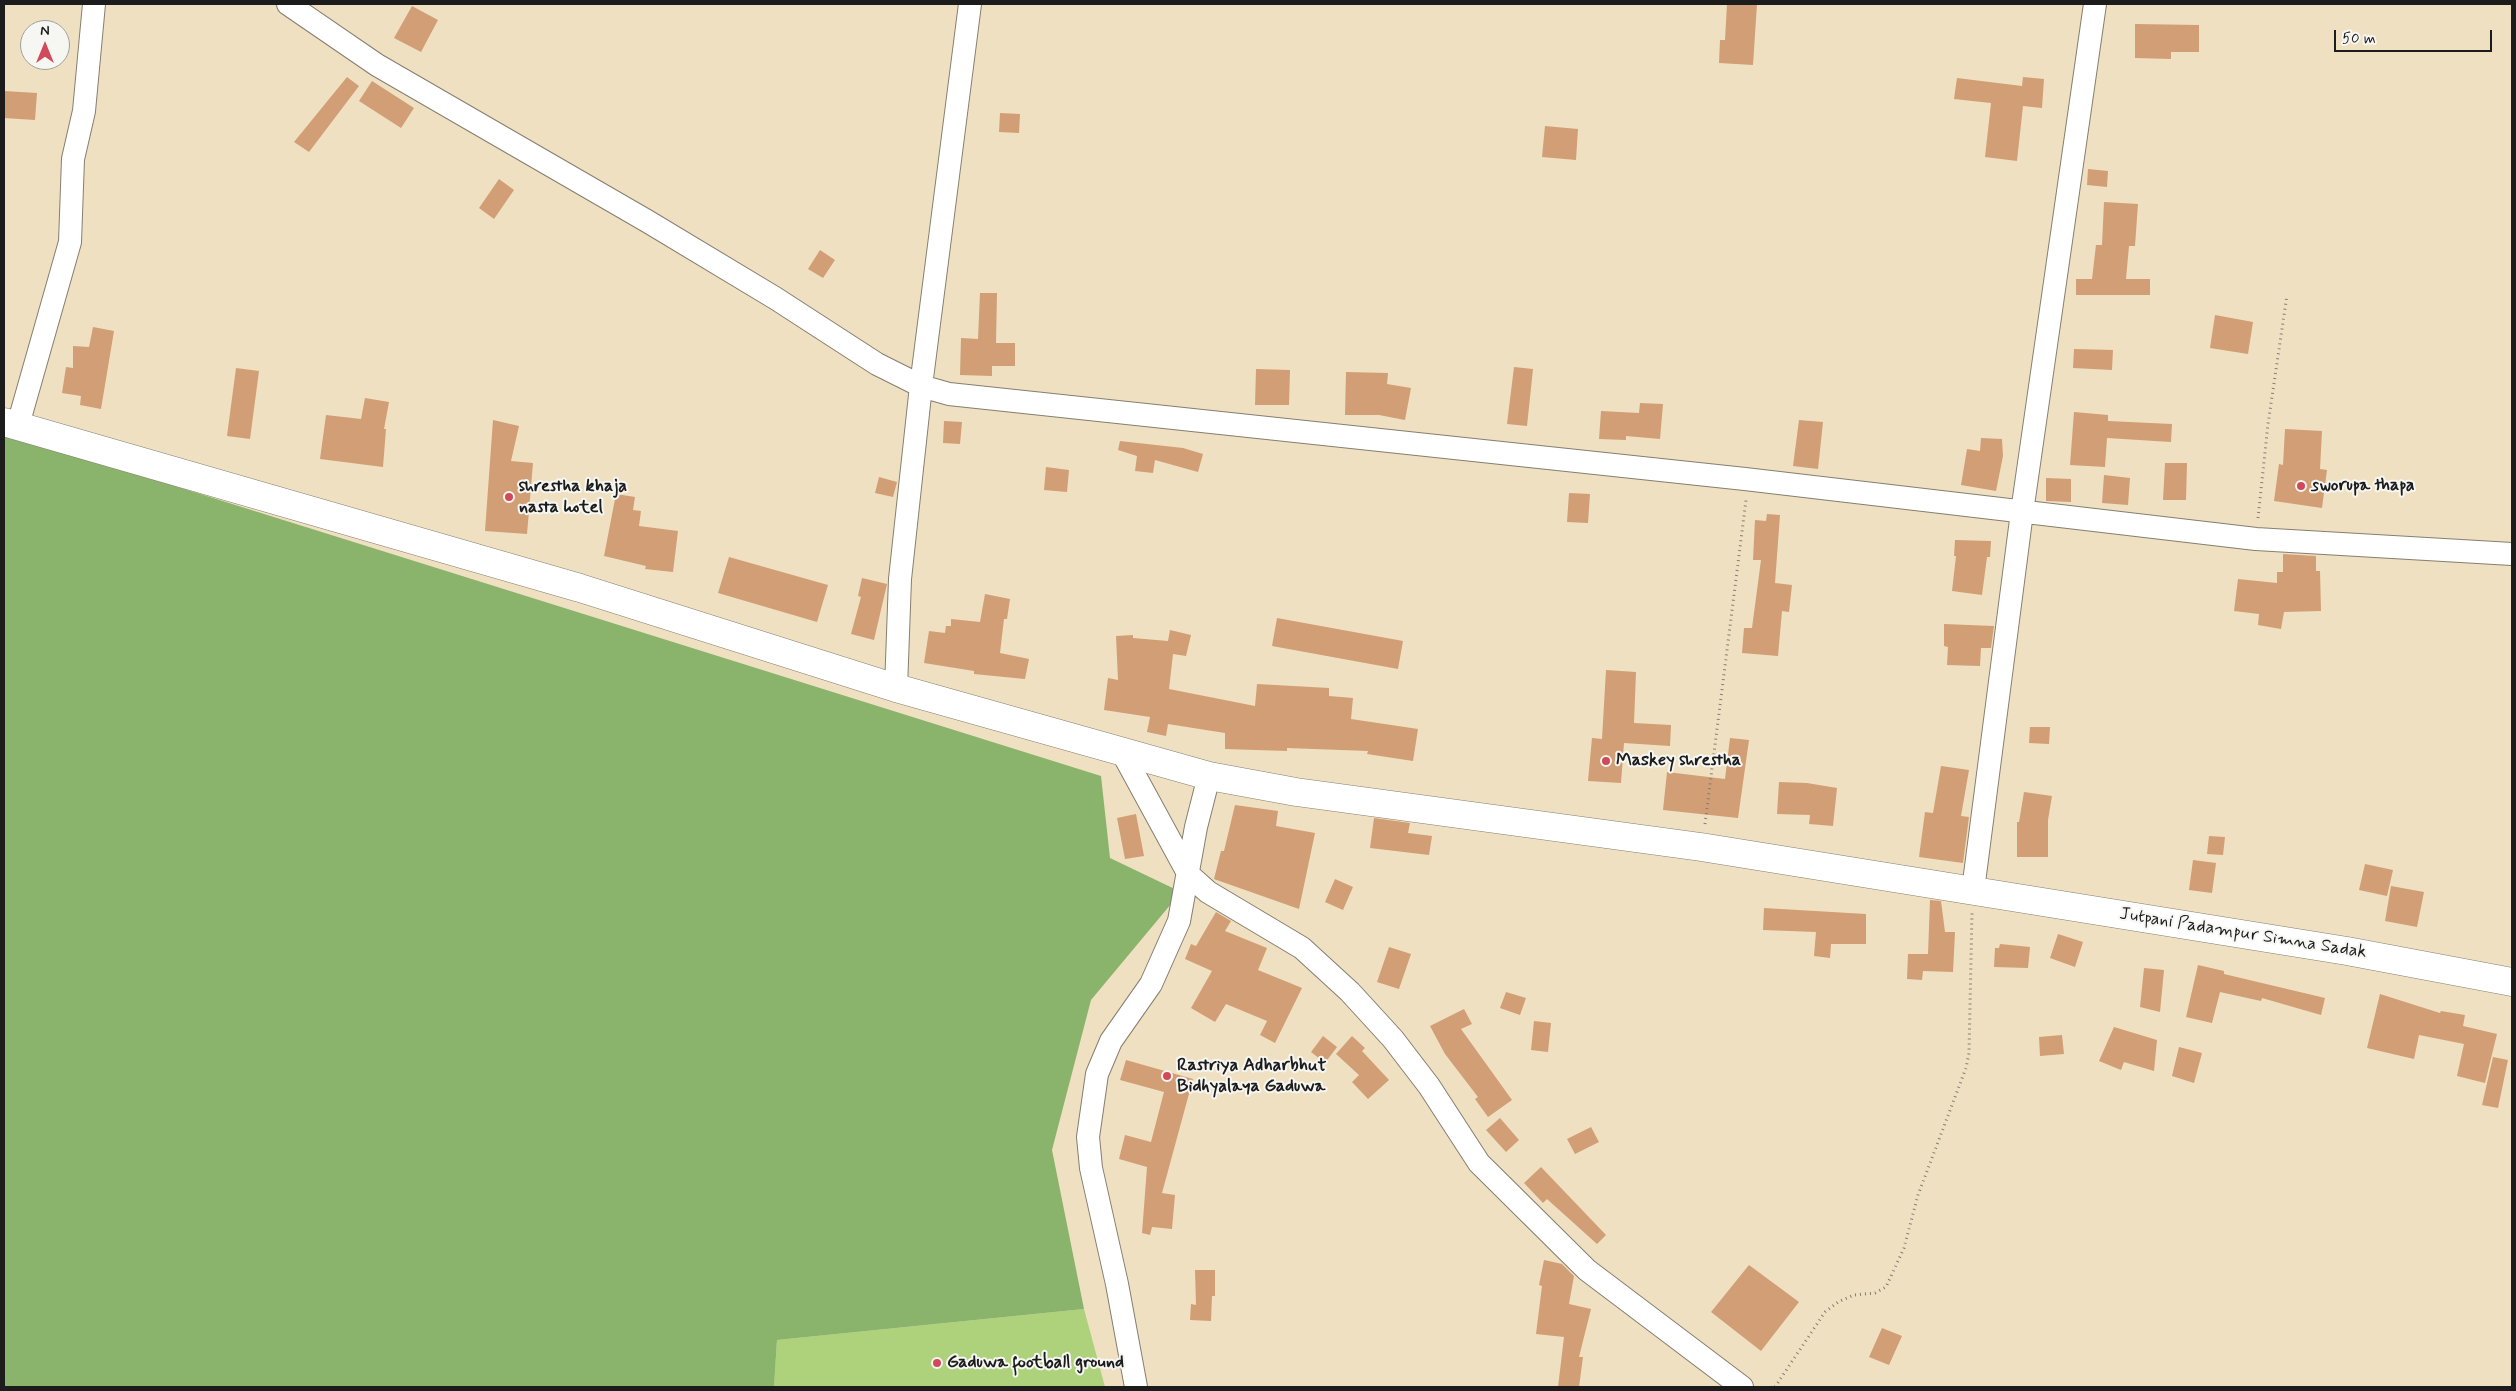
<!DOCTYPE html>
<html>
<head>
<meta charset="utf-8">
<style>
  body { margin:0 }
  #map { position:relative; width:2516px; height:1391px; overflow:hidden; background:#efe0c2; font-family:Mynerve,sans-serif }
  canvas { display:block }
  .frame { position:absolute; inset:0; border:5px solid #1c1c1c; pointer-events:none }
  .north { position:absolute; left:20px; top:20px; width:50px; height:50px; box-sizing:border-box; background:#f6f6f2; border:1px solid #9f9f9c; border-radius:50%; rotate:0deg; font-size:14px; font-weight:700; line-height:20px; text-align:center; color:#1c1c1c }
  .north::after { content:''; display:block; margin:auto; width:18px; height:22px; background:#d1495b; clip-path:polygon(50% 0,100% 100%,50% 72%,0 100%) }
  .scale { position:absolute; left:2334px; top:30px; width:158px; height:22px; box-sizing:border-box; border:2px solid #1c1c1c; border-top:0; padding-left:6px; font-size:15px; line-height:18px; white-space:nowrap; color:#1c1c1c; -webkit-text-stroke:4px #f6f6f2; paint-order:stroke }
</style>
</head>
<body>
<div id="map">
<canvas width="2516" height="1391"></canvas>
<div class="frame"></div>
<div class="north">N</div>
<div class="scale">50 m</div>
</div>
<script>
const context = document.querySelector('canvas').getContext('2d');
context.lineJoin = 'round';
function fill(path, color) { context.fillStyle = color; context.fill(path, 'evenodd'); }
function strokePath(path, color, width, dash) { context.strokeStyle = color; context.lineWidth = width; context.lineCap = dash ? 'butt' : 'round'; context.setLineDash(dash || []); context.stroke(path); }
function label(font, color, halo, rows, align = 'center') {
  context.font = font + ' Mynerve,sans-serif'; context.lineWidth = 4; context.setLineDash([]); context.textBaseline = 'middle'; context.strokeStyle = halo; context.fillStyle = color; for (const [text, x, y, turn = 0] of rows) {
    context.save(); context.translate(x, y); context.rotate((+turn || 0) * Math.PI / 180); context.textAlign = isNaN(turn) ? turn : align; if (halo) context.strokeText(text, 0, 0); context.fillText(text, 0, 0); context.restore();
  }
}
fill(new Path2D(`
  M1084 1309 1105 1387H774L777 1340Z`), '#aed27b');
fill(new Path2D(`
  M4 422 47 446 1101 776 1110 858 1181 892 1091 1000 1052 1150 1084 1309 777 1340 774 1387H4Z`), '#8ab46b');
fill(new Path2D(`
  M1727 4H1757L1753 65 1719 63 1720 40H1725Z
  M412 6 438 20 421 52 394 38Z
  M2135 24 2199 25V52H2171V59L2135 58Z
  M347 77 359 86 309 152 294 142Z
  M2023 77 2044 79 2042 108 2023 106 2017 161 1985 157 1991 103 1954 99 1957 78 2022 86Z
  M372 81 414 108 401 128 359 101Z
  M4 91 37 93 35 120 4 118Z
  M1000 113 1020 114 1019 133 999 132Z
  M1545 126 1578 129 1576 160 1542 157Z
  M2088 169 2108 171 2107 187 2087 185Z
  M499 179 514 190 494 219 479 208Z
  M2104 202 2138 204 2135 246H2129L2126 279H2150V295H2076V279H2092L2096 245H2102Z
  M820 250 835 260 823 278 808 269Z
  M980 293H997L996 343H1015V366H992V376L960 375 961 338 978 339Z
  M2215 315 2253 322 2248 354 2210 348Z
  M93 327 114 331 101 409 80 405 81 396 62 393 66 367 73 368V346L89 347Z
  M2074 349 2113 350 2112 370 2073 368Z
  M1514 367 1533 369 1527 426 1507 424Z
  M236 368 259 371 250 439 227 436Z
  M1256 369 1290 370 1289 405H1255Z
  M1346 372 1388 373 1387 384 1411 388 1405 420 1379 415H1345Z
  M365 398 389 402 384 429H386L383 467 320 459 326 415 361 419Z
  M1640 403 1663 404 1660 439 1626 436V440L1599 439 1601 411 1639 413Z
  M2074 412 2108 415V421L2172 424 2171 442 2107 438 2105 467 2070 465Z
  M493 420 519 426 511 461 533 463 527 534 485 531Z
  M1799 420 1823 422 1818 469 1793 466Z
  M944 421 962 422 960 444 943 443Z
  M2285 429 2322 431 2320 469 2327 470 2322 508 2274 501 2279 464 2283 465Z
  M1981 438 2002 439 2003 456 1996 491 1961 485 1967 449 1980 451Z
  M1120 441 1183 448 1203 454 1198 472 1155 460 1153 473 1135 471 1137 456 1118 450Z
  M2165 463H2187L2186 500H2163Z
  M1046 467 1069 470 1067 492 1044 490Z
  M2104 475 2130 478 2128 505 2102 503Z
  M879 477 897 482 893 497 875 493Z
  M2046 478 2071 479V502L2046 501Z
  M1569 493 1590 494 1588 523 1567 522Z
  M616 494 635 497 633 510 641 511 639 526 678 531 673 572 645 569 646 566 604 556Z
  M1767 514 1780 515 1775 583 1792 585 1789 612 1782 611 1778 656 1742 653 1744 628H1752L1761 560H1753L1755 520 1766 521Z
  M1955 540 1991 541 1990 557H1987L1982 595 1952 591 1956 556H1954Z
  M2283 554 2316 556V571H2320L2321 611 2284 612 2281 629 2258 625 2259 614 2234 611 2238 579 2277 583V572H2283Z
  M729 557 828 585 817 622 718 593Z
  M862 578 887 584 874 640 851 634 861 597 858 596Z
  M985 594 1010 599 1007 619H1004L1000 653 1029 659 1025 679 974 674V671L924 663 929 631 945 633 946 626H951V619L980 622Z
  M1277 618 1403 641 1398 669 1272 646Z
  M1944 624 1994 626 1991 648H1981L1980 666 1947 665 1948 647 1944 646Z
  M1170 630 1191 635 1186 656 1173 654 1169 689 1255 706 1257 684 1329 688V696L1353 698 1351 719 1418 729 1413 761 1367 754 1368 751 1287 748V751L1225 749V733L1168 724 1166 736 1147 732 1150 717 1104 710 1108 678 1118 680 1116 636 1133 635V638L1168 641Z
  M1606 670 1636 672 1634 723 1671 725 1670 746 1624 743 1621 783 1588 781 1592 738 1602 739Z
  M2030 727H2050L2049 744 2029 743Z
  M1730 738 1749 740 1738 818 1663 810 1667 772 1725 779Z
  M1941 766 1969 770 1961 816 1969 817 1963 863 1919 857 1925 812 1933 813Z
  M1779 782 1807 783 1837 788 1833 826 1809 824 1810 815 1777 814Z
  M2024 792 2052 796 2048 820V857H2017V822H2019Z
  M1235 805 1278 811 1276 826 1315 833 1299 909 1214 879 1221 851H1224Z
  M1136 814 1144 856 1125 859 1117 818Z
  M1374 818 1410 823 1408 833 1432 836 1429 855 1370 848Z
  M2209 836 2225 837 2223 855 2207 854Z
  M2193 860 2216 863 2212 893 2189 890Z
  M2365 864 2393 870 2387 896 2359 890Z
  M1335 879 1353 887 1343 910 1325 902Z
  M2391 886 2424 892 2417 927 2385 921Z
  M1930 900 1941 901 1945 932H1955L1953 972 1923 971 1922 980 1907 979 1908 954H1928Z
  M1764 908 1866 914V944H1831L1830 958 1814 956 1816 932 1763 930Z
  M1216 912 1231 921 1225 931 1267 948 1258 970 1302 988 1275 1043 1260 1035 1267 1021 1226 1004 1215 1022 1191 1008 1212 971 1185 959 1191 944 1196 946Z
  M2058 934 2083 942 2075 967 2050 958Z
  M2000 944 2030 947 2028 968 1994 967 1995 948H1999Z
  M1389 947 1411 954 1399 989 1377 982Z
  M2198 965 2224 971V974L2325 998 2321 1015 2262 998 2261 1001 2220 992 2212 1023 2186 1017Z
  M2144 968 2164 970 2160 1012 2140 1007Z
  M1506 992 1526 998 1520 1015 1500 1008Z
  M2380 994 2440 1013 2441 1011 2465 1015 2463 1026 2497 1034 2485 1083 2457 1076 2464 1044 2419 1035 2414 1059 2367 1048Z
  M1464 1009 1472 1024 1461 1029 1512 1100 1488 1117 1475 1099 1478 1097 1445 1054 1430 1026Z
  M1534 1021 1551 1023 1548 1052 1531 1050Z
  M2114 1027 2157 1040 2154 1071 2124 1062 2121 1070 2099 1061Z
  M2062 1035 2064 1054 2040 1056 2039 1037Z
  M1323 1036 1337 1047 1325 1063 1311 1052Z
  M1352 1036 1365 1048 1362 1051 1389 1080 1368 1099 1352 1082 1359 1075 1336 1054Z
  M2179 1047 2202 1053 2194 1083 2172 1076Z
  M2493 1057 2508 1060 2498 1108 2482 1105Z
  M1126 1060 1193 1079 1162 1193 1175 1195 1172 1229 1152 1227 1150 1235 1142 1233 1147 1167 1119 1159 1125 1135 1151 1142 1164 1092 1120 1080Z
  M1500 1118 1519 1140 1506 1152 1486 1130Z
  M1591 1127 1599 1142 1575 1154 1567 1139Z
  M1541 1167 1606 1235 1597 1244 1547 1199 1543 1203 1524 1183Z
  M1544 1260 1562 1264 1574 1276 1569 1304 1591 1309 1579 1357H1583L1579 1387H1558L1564 1337 1536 1334 1542 1286 1539 1285Z
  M1749 1265 1799 1302 1761 1351 1711 1312Z
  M1195 1270H1215V1296H1212L1211 1321 1190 1320 1191 1304 1196 1305Z
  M1882 1328 1902 1336 1889 1365 1869 1357Z`), '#d19e75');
const minor = new Path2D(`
  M288 4 377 65 647 221 775 298 877 364 921 386 949 394 1745 479 2256 539 2512 554
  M18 425 70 242 73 159 84 111 94 4
  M896 688 900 579 921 386 970 4
  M1122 752 1189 875 1208 892 1302 948 1350 992 1393 1039 1429 1086 1479 1163 1587 1270 1742 1387
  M1973 890 2022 512 2095 4
  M1136 1387 1117 1284 1091 1168 1088 1137 1097 1074 1111 1041 1151 984 1179 921 1196 827 1209 776`);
const tertiary = new Path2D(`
  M4 422 580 588 896 688 1209 776 1296 792 1701 847 2347 951 2512 982`);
strokePath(minor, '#867e6f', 24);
strokePath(tertiary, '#867e6f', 29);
strokePath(new Path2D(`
  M2258 518 2268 424 2287 295
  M1705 824 1746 500
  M1775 1387 1825 1312 1838 1302 1854 1295 1875 1293 1886 1287 1904 1248 1918 1195 1966 1068 1969 1053 1972 913`), '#867e6f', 3, [1, 4]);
strokePath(minor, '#fff', 22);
strokePath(tertiary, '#fff', 28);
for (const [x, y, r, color] of [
  [2301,486,5,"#d1495b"],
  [509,497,5,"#d1495b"],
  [1606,761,5,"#d1495b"],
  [1167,1076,5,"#d1495b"],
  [937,1363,5,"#d1495b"]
]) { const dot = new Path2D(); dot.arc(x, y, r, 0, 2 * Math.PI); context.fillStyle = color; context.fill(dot); strokePath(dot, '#f6f6f2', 2); }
label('bold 18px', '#1c1c1c', '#f6f6f2', [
  ["sworupa thapa",2311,486],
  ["shrestha khaja",519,487],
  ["nasta hotel",519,508],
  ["Maskey shrestha",1616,761],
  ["Rastriya Adharbhut",1177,1066],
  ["Bidhyalaya Gaduwa",1177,1087],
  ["Gaduwa football ground",947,1363]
], 'left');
label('18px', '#1c1c1c', '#f6f6f2', [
  ["Jutpani Padampur Simna Sadak",2243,934,9]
]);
</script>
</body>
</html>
